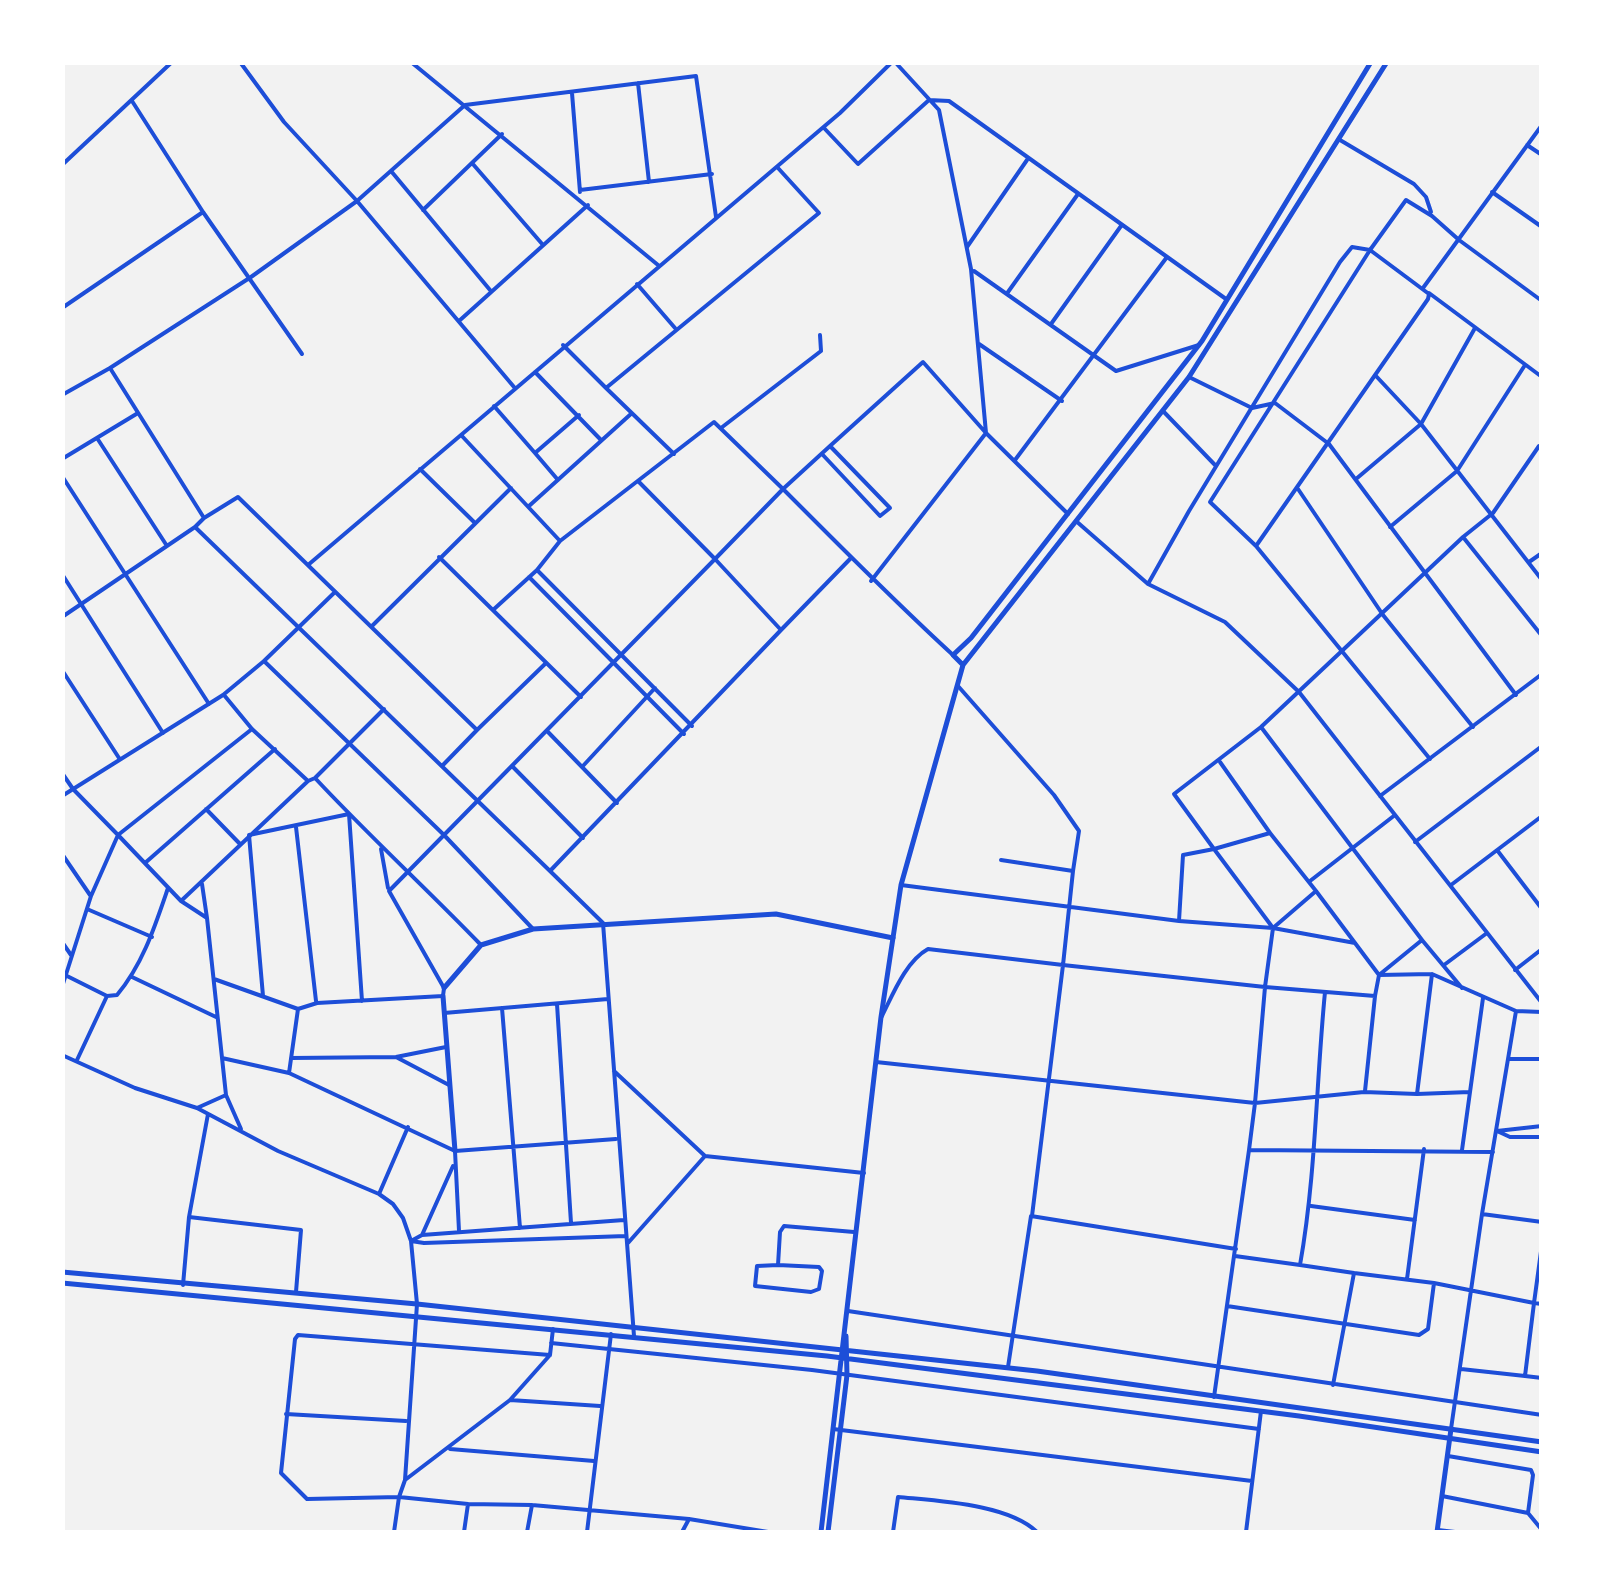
<!DOCTYPE html>
<html>
<head>
<meta charset="utf-8">
<style>
  body { margin:0 }
  #map { position:relative; width:1604px; height:1595px; overflow:hidden; background:#f2f2f2; font-family:"Nunito Sans",sans-serif }
  canvas { display:block }
  .frame { position:absolute; inset:0; border:65px solid #fff; pointer-events:none }
</style>
</head>
<body>
<div id="map">
<canvas width="1604" height="1595"></canvas>
<div class="frame"></div>
</div>
<script>
const context = document.querySelector('canvas').getContext('2d');
context.lineJoin = 'round';
function strokePath(path, color, width, dash) { context.strokeStyle = color; context.lineWidth = width; context.lineCap = dash ? 'butt' : 'round'; context.setLineDash(dash || []); context.stroke(path); }
strokePath(new Path2D(`
  M240 62 284 122 357 201 514 387
  M411 62 658 265
  M638 83 649 182
  M572 93 580 192
  M132 101 203 212 302 354
  M824 128 858 164 929 100 949 101 1226 299
  M1340 140 1414 184 1426 197 1431 212
  M1527 145 1542 155
  M472 163 543 245
  M62 165 172 62
  M391 171 490 290
  M580 190 712 174
  M1492 192 1542 227
  M423 210 502 134
  M967 247 1027 160
  M974 271 1116 371 1199 345
  M637 284 675 328
  M1423 288 1542 125
  M1008 292 1078 194
  M1429 293 1542 377
  M62 308 203 212
  M459 321 588 205
  M1051 324 1121 226
  M979 344 1062 401
  M563 345 606 388
  M110 368 251 277 357 201 465 105 696 76 716 217
  M535 372 601 440
  M1376 376 1421 424 1542 580
  M1189 377 1252 408 1275 403 1329 444 1516 695
  M62 395 110 368 204 518 238 497 477 730 546 663
  M494 406 535 453 579 415
  M1163 411 1215 465
  M721 428 821 351 820 335
  M461 435 560 541
  M97 438 167 546
  M830 446 923 362 986 433 1068 514
  M535 453 558 480
  M674 454 606 388 819 213 778 168
  M62 459 138 413
  M1015 460 1167 257
  M420 469 474 522
  M62 476 209 704
  M1356 479 1421 424 1475 328
  M1298 489 1383 615 1473 727
  M529 506 632 413
  M1076 521 1148 584 1225 622 1299 692 1542 1003
  M195 527 550 871
  M1390 527 1457 471 1525 365
  M1463 537 1542 636
  M439 557 581 697
  M851 558 781 630 715 559 783 489C839 545 894 601 953 655
  M1529 562 1542 553
  M308 565 840 113 892 62
  M537 570 692 726
  M62 574 163 733
  M529 577 684 734
  M871 581 986 433 971 269 939 110 895 62
  M1148 584 1189 511 1340 262 1352 247 1370 250 1429 294 1428 299 1256 546
  M493 610 537 570 560 541 714 422 783 489 830 446 890 508 880 516 822 454
  M62 617 195 527 204 518
  M372 626 511 488
  M264 661 444 835 533 929
  M62 670 119 758
  M958 686 1054 795 1079 831 1073 871
  M224 695 252 729 308 781
  M1261 727 1422 940
  M252 729 118 835 181 901 308 781 315 778 384 709
  M548 732 617 803
  M1430 759 1256 546 1210 502 1370 250 1406 200 1432 216 1459 240 1542 301
  M1220 762 1270 833
  M443 765 477 730
  M513 767 583 838
  M582 767 655 688
  M62 773 73 789 118 835 91 896 62 987
  M315 778C369 836 426 888 481 945
  M62 796 223 695 264 661 335 592
  M1380 796 1542 674
  M206 809 240 844
  M296 827 316 1001
  M1415 842 1542 746
  M381 849 388 888
  M1497 850 1542 909
  M62 854 90 895
  M145 863 275 749
  M1310 881 1395 815
  M901 885 1179 921
  M1451 885 1542 816
  M181 901 207 918 202 884
  M87 909 152 937
  M207 918 226 1095
  M1273 928 1355 943 1379 975 1375 996 1265 987Z
  M1273 928 1214 849 1270 833 1316 891
  M62 942 71 955
  M1355 943 1316 891 1273 928 1179 921 1183 855 1214 849 1174 794 1261 727 1463 537 1493 513 1539 446 1542 449
  M1444 965 1487 933
  M1515 970 1542 949
  M67 976 107 996
  M132 977 216 1017
  M214 979 298 1009 317 1003 443 996 444 988 389 891 715 559 638 481
  M1462 988 1422 940 1379 975 1432 974 1516 1011
  M1325 992C1316 1084 1316 1175 1300 1265L1354 1273 1333 1385
  M263 996 249 835 349 814 362 1001
  M557 1004 571 1223
  M502 1008 520 1228
  M444 1013 608 999
  M882 1016C893 994 906 961 928 949L1063 965 1073 871 1001 860
  M62 1055 135 1088 197 1108 278 1151 379 1194 393 1204 403 1218 411 1241 417 1304 405 1480 399 1497 394 1532
  M396 1057 449 1085
  M222 1058 289 1073 298 1009
  M291 1058 396 1057 446 1047
  M1508 1059 1516 1011 1542 1012
  M77 1060 107 996 117 995C143 964 155 926 168 888
  M876 1062 1255 1103 1249 1150
  M614 1071 705 1156 628 1243
  M289 1073 455 1151 616 1139
  M1365 1091 1375 996
  M1470 1092 1483 998
  M1417 1094 1470 1092 1462 1150
  M197 1108 226 1095 241 1129
  M1497 1131 1510 1137H1542
  M1497 1131 1542 1126
  M455 1151 459 1231
  M705 1156 864 1173
  M379 1194 408 1127
  M1311 1206 1415 1220
  M1482 1214 1508 1059H1542
  M1032 1216 1063 965 1265 987 1255 1103 1364 1092 1417 1094 1432 974
  M189 1217 301 1230 296 1292
  M422 1235 453 1166
  M411 1241 424 1243 626 1236
  M411 1241 422 1235 624 1220
  M1235 1256 1300 1265
  M778 1265 819 1267 822 1271 819 1289 811 1292 755 1286 757 1266Z
  M778 1265 780 1232 784 1226 854 1232
  M1354 1273 1434 1283
  M1407 1279 1424 1149
  M183 1285 189 1217 208 1114
  M1542 1304 1534 1303 1525 1376 1542 1378
  M1227 1306 1419 1335 1428 1329 1434 1283 1534 1303 1542 1244
  M848 1311 1542 1415
  M634 1336 603 923 550 871 781 630
  M551 1343 812 1370 1259 1429
  M550 1355 298 1335 295 1339 281 1473 307 1499 399 1497 468 1504 532 1505 689 1519 768 1532
  M1008 1367 1031 1216 1236 1249
  M1461 1369 1525 1376
  M1214 1397 1249 1150 1493 1152
  M510 1400 600 1406
  M286 1414 406 1421
  M833 1429 1252 1481
  M1451 1429 1482 1214 1542 1222
  M450 1449 594 1461
  M1448 1456 1531 1470 1533 1475 1528 1513
  M405 1480 510 1400 550 1355 553 1329
  M1442 1496 1528 1513 1542 1530
  M1438 1530 1455 1532
  M464 1532 468 1504
  M527 1532 532 1505
  M587 1532 611 1334
  M682 1532 689 1519
  M893 1532 898 1497C938 1501 1008 1504 1037 1532
  M1246 1532 1261 1411`), '#1d4ed8', 4);
strokePath(new Path2D(`
  M444 988 481 945 533 929 776 914 893 938
  M443 996 455 1151
  M1437 1532 1451 1429`), '#1d4ed8', 5);
strokePath(new Path2D(`
  M963 665 953 655 971 638 1202 341 1371 62
  M62 1272 417 1304 1037 1371 1542 1442
  M62 1283 827 1356 1299 1416 1542 1452
  M821 1532 881 1017 901 885 963 665 1189 377 1387 62
  M828 1532 847 1375 846 1336`), '#1d4ed8', 5);
</script>
</body>
</html>
